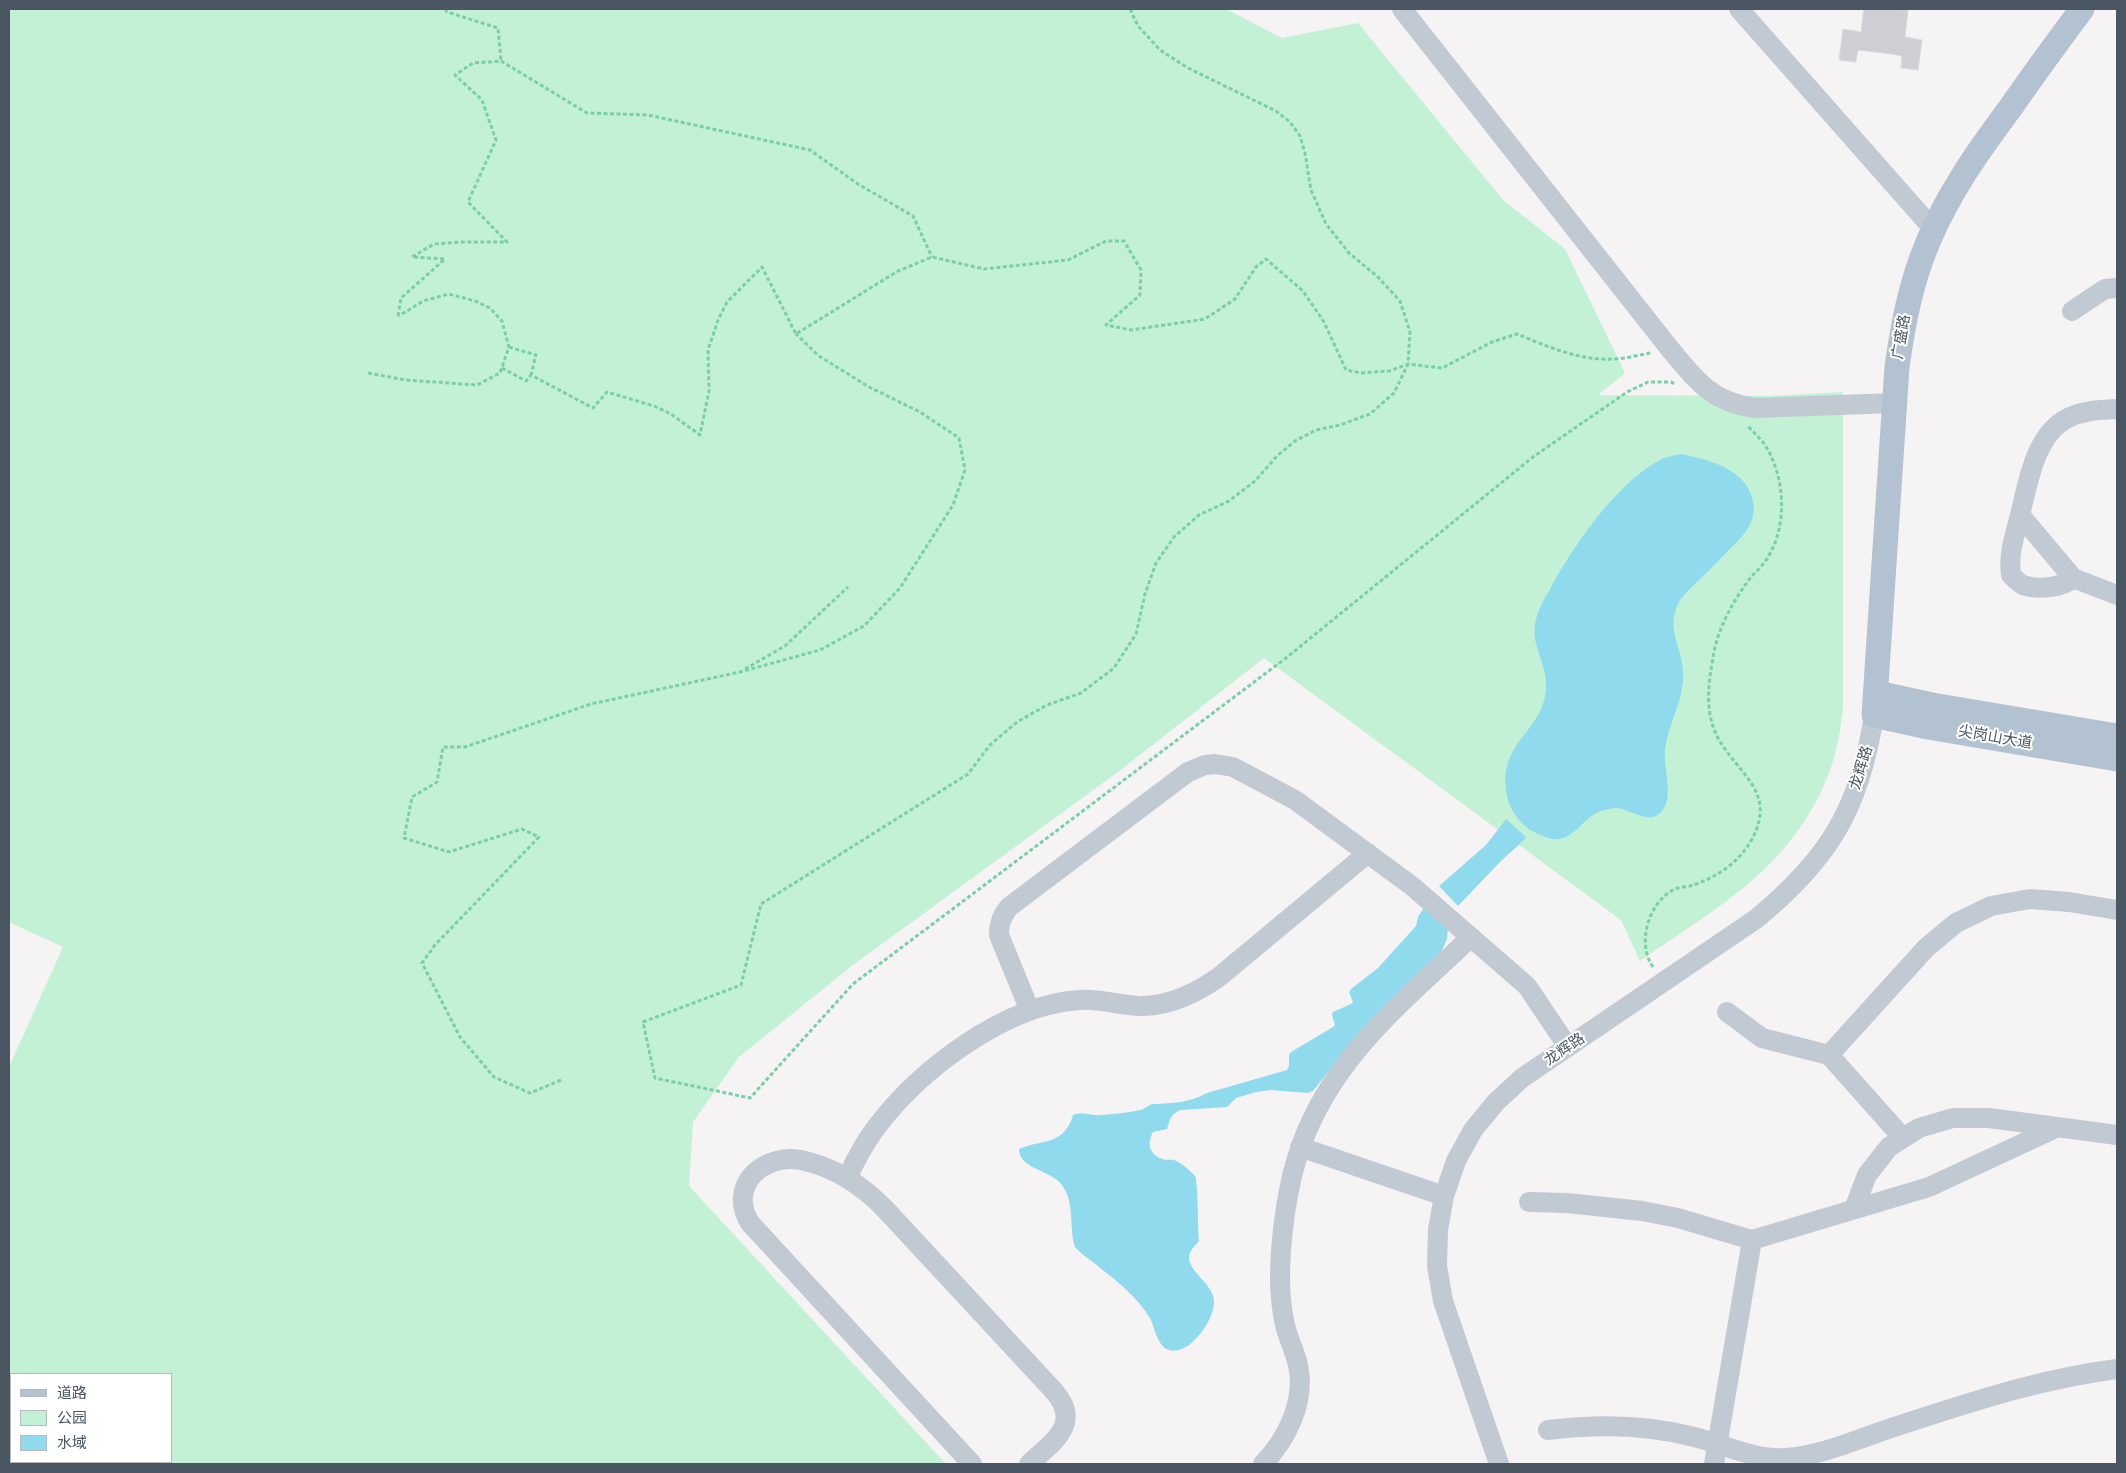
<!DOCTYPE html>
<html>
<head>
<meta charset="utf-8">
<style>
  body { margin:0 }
  #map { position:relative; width:2126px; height:1473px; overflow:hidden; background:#f5f3f3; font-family:Poppins,"Noto Sans SC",sans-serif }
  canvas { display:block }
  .frame { position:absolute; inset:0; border:10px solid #4a5661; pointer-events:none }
  .legend { position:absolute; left:10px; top:1373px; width:162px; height:90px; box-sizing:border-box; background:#fff; border:1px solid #b7bbc0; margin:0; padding:6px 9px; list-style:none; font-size:15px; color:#4a5661 }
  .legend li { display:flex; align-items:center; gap:10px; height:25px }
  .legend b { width:25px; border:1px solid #b7bbc0 }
</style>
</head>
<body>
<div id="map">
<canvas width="2126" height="1473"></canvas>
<div class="frame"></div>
<ul class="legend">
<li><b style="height:6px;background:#b3c2d1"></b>道路</li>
<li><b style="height:14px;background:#c3f1d5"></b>公园</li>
<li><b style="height:14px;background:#90daee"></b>水域</li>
</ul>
</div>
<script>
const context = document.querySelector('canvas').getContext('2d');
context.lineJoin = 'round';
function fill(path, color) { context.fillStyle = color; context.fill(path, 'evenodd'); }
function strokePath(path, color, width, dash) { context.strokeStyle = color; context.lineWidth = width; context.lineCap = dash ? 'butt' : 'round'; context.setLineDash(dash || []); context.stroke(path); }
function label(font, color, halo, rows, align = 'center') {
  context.font = font + ' Poppins,"Noto Sans SC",sans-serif'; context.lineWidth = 4; context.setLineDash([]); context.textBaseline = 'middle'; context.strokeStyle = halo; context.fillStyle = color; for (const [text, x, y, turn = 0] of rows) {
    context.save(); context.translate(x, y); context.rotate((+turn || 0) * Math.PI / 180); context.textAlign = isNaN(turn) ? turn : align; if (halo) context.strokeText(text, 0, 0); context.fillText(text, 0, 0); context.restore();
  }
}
fill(new Path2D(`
  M9 9H1226L1282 38 1358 23 1503 200 1565 249 1625 373 1598 395 1768 396 1843 392V710C1840 731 1837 753 1829 773 1792 868 1719 906 1640 961L1621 920 1264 658 1118 772 853 965 739 1057 693 1122 689 1186 946 1464H9V1067L63 947 9 922ZM11 1374H171V1462H11Z`), '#c3f1d5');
fill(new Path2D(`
  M1680 454C1702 458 1736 466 1748 488 1764 518 1744 535 1724 555 1715 564 1707 573 1698 581 1689 590 1680 597 1676 609 1668 631 1682 650 1683 671 1685 700 1667 724 1665 752 1664 766 1671 791 1666 804 1654 831 1633 809 1616 808 1612 808 1609 809 1605 810 1581 814 1573 850 1543 836 1535 833 1527 829 1521 822 1513 814 1507 801 1506 790 1500 746 1534 735 1544 701 1553 669 1531 652 1535 624 1537 612 1543 601 1549 591 1571 549 1617 482 1660 460 1665 457 1673 456 1680 454Z
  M1506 819 1526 837 1524 840 1500 862 1458 906 1439 886 1486 845Z
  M1427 903 1448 926 1447 939 1440 955 1351 1043 1313 1091 1308 1093 1271 1090 1256 1092 1236 1098 1227 1107 1180 1110C1170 1115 1170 1120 1167 1129L1153 1132C1147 1143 1149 1155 1163 1159 1166 1161 1170 1159 1174 1160 1180 1162 1191 1171 1195 1176 1198 1180 1198 1232 1199 1241 1196 1245 1191 1249 1190 1253 1183 1269 1214 1283 1214 1301 1215 1319 1190 1356 1169 1350 1157 1346 1155 1328 1150 1318 1138 1298 1117 1281 1099 1267 1091 1260 1082 1255 1075 1247 1068 1226 1077 1197 1057 1180 1045 1170 1019 1167 1019 1149 1042 1139 1064 1146 1073 1115 1082 1111 1092 1116 1101 1115 1114 1114 1127 1113 1140 1110 1145 1109 1149 1104 1154 1104 1173 1103 1189 1103 1207 1093L1287 1070 1289 1066V1055L1291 1052 1333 1027 1335 1025 1332 1015 1333 1012 1351 1004 1353 1002 1349 992 1351 989 1378 968 1416 926 1418 917Z`), '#90daee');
const building = new Path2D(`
  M1864 9 1908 10 1905 37 1922 40 1918 70 1901 68 1902 56 1892 54 1858 50 1856 62 1839 60 1843 29 1861 32Z`);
fill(building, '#cdcfd5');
strokePath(building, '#d7d9de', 1);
strokePath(new Path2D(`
  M445 9 447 12 498 28 501 61
  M1130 9 1138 26 1160 50 1188 68 1276 111 1290 122 1300 136 1305 153 1311 190 1326 224 1349 253 1378 277 1400 301 1410 332 1408 364 1394 393 1370 414 1340 425 1316 430 1295 441 1277 456 1255 481 1229 501 1199 515 1174 537 1156 563 1145 594 1136 634 1114 668 1081 693 1047 705 1017 722 990 745 968 774 761 904 741 985 643 1022 655 1078 750 1098 853 984 1286 658 1533 457 1627 392 1648 382H1671L1675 384
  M398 316 401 298 445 259 412 257 434 244 460 242H507L468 202 496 140 482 100 455 75 473 63 501 61 587 113 648 115 810 150 858 184 913 216 932 257
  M509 347 536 355 531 375
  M502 368 526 381 531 375 593 408 607 392 654 406 671 414 700 435 709 391 708 350 718 320 727 302 762 267 796 334 898 271 932 257 984 269 1068 260 1106 241H1124L1141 270 1140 295 1106 325 1131 330 1205 319 1235 299 1256 267 1266 259 1303 291 1324 322 1346 370 1362 373 1389 371 1408 364 1442 368 1492 342 1517 334C1546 346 1580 361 1612 359 1625 359 1638 355 1651 353
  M368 373 406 380 477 385 500 373 509 347 502 321 490 308 475 301 449 294 423 301 399 316
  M745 669 785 646 848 587
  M1653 967C1636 943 1649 901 1675 889 1680 887 1686 887 1690 886 1716 878 1739 863 1752 839 1778 791 1736 773 1717 736 1705 712 1708 684 1713 658 1717 629 1733 601 1751 577 1757 571 1764 564 1768 557 1788 525 1785 476 1765 445 1760 438 1753 432 1747 425
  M561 1080 530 1093 494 1077 460 1037 422 963 435 945 539 837 522 829 449 852 404 838 412 797 437 782 443 747H465L591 704 740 672 820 650 864 626 900 588 953 505 965 470 959 438 920 412 869 387 819 356 796 334`), '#7ad0a6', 3, [4, 2.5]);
strokePath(new Path2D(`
  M1402 9 1670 349C1697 381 1710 401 1754 408L1895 403
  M1739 9 1934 230
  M2072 311 2105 289 2117 288
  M2020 515 2073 578C2062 588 2038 590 2023 585 2019 583 2014 578 2011 575 2008 553 2015 535 2020 515 2028 483 2035 434 2068 418 2084 410 2101 410 2117 409
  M2073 578 2117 595
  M1030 1011 999 935C999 923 1002 916 1009 907L1188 772 1205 765 1215 764 1233 767 1295 800 1412 886 1527 986 1568 1047
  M1727 1012 1762 1038 1829 1055 1903 1138
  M1829 1055 1926 948 1956 923 1991 906 2030 899 2069 902 2117 910
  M1300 1147 1444 1196
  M847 1178C855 1161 864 1144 875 1129 919 1070 1004 1005 1079 1000 1100 998 1121 1006 1143 1006 1172 1005 1196 993 1219 977L1368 853
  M1529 1202 1567 1203 1642 1211 1678 1218 1752 1240 1929 1187 2058 1127
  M1854 1209 1867 1175 1889 1147 1919 1128 1953 1118H1989L2117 1135
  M1548 1430C1596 1424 1643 1424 1690 1436 1722 1443 1752 1460 1785 1458 1822 1456 1860 1438 1894 1427 1969 1403 2038 1379 2117 1369
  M972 1464 750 1223C727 1186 763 1153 801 1160 834 1167 863 1186 886 1210L1053 1390C1083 1423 1054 1441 1029 1464
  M1263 1464C1287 1439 1306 1401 1298 1365 1295 1351 1288 1339 1285 1325 1282 1311 1280 1294 1280 1280 1280 1239 1287 1184 1301 1146 1333 1056 1404 1001 1471 937
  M1499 1464 1443 1301 1437 1266 1438 1230 1444 1196 1456 1161 1473 1130 1496 1102 1522 1078 1756 919C1829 859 1860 808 1874 715
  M1714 1464 1752 1240`), '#c1cad2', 20);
strokePath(new Path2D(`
  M2082 9C2058 41 2034 74 2011 107 1979 150 1949 192 1928 242 1911 282 1903 324 1897 367L1874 715 1928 727 2117 759
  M1877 693 1932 705 2117 736`), '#b3c2d1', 25);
label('15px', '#4a5661', '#fff', [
  ["广盛路",1902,337,-80],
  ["尖岗山大道",1995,738,10],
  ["龙辉路",1862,768,-73],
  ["龙辉路",1565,1050,-34]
]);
</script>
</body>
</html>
